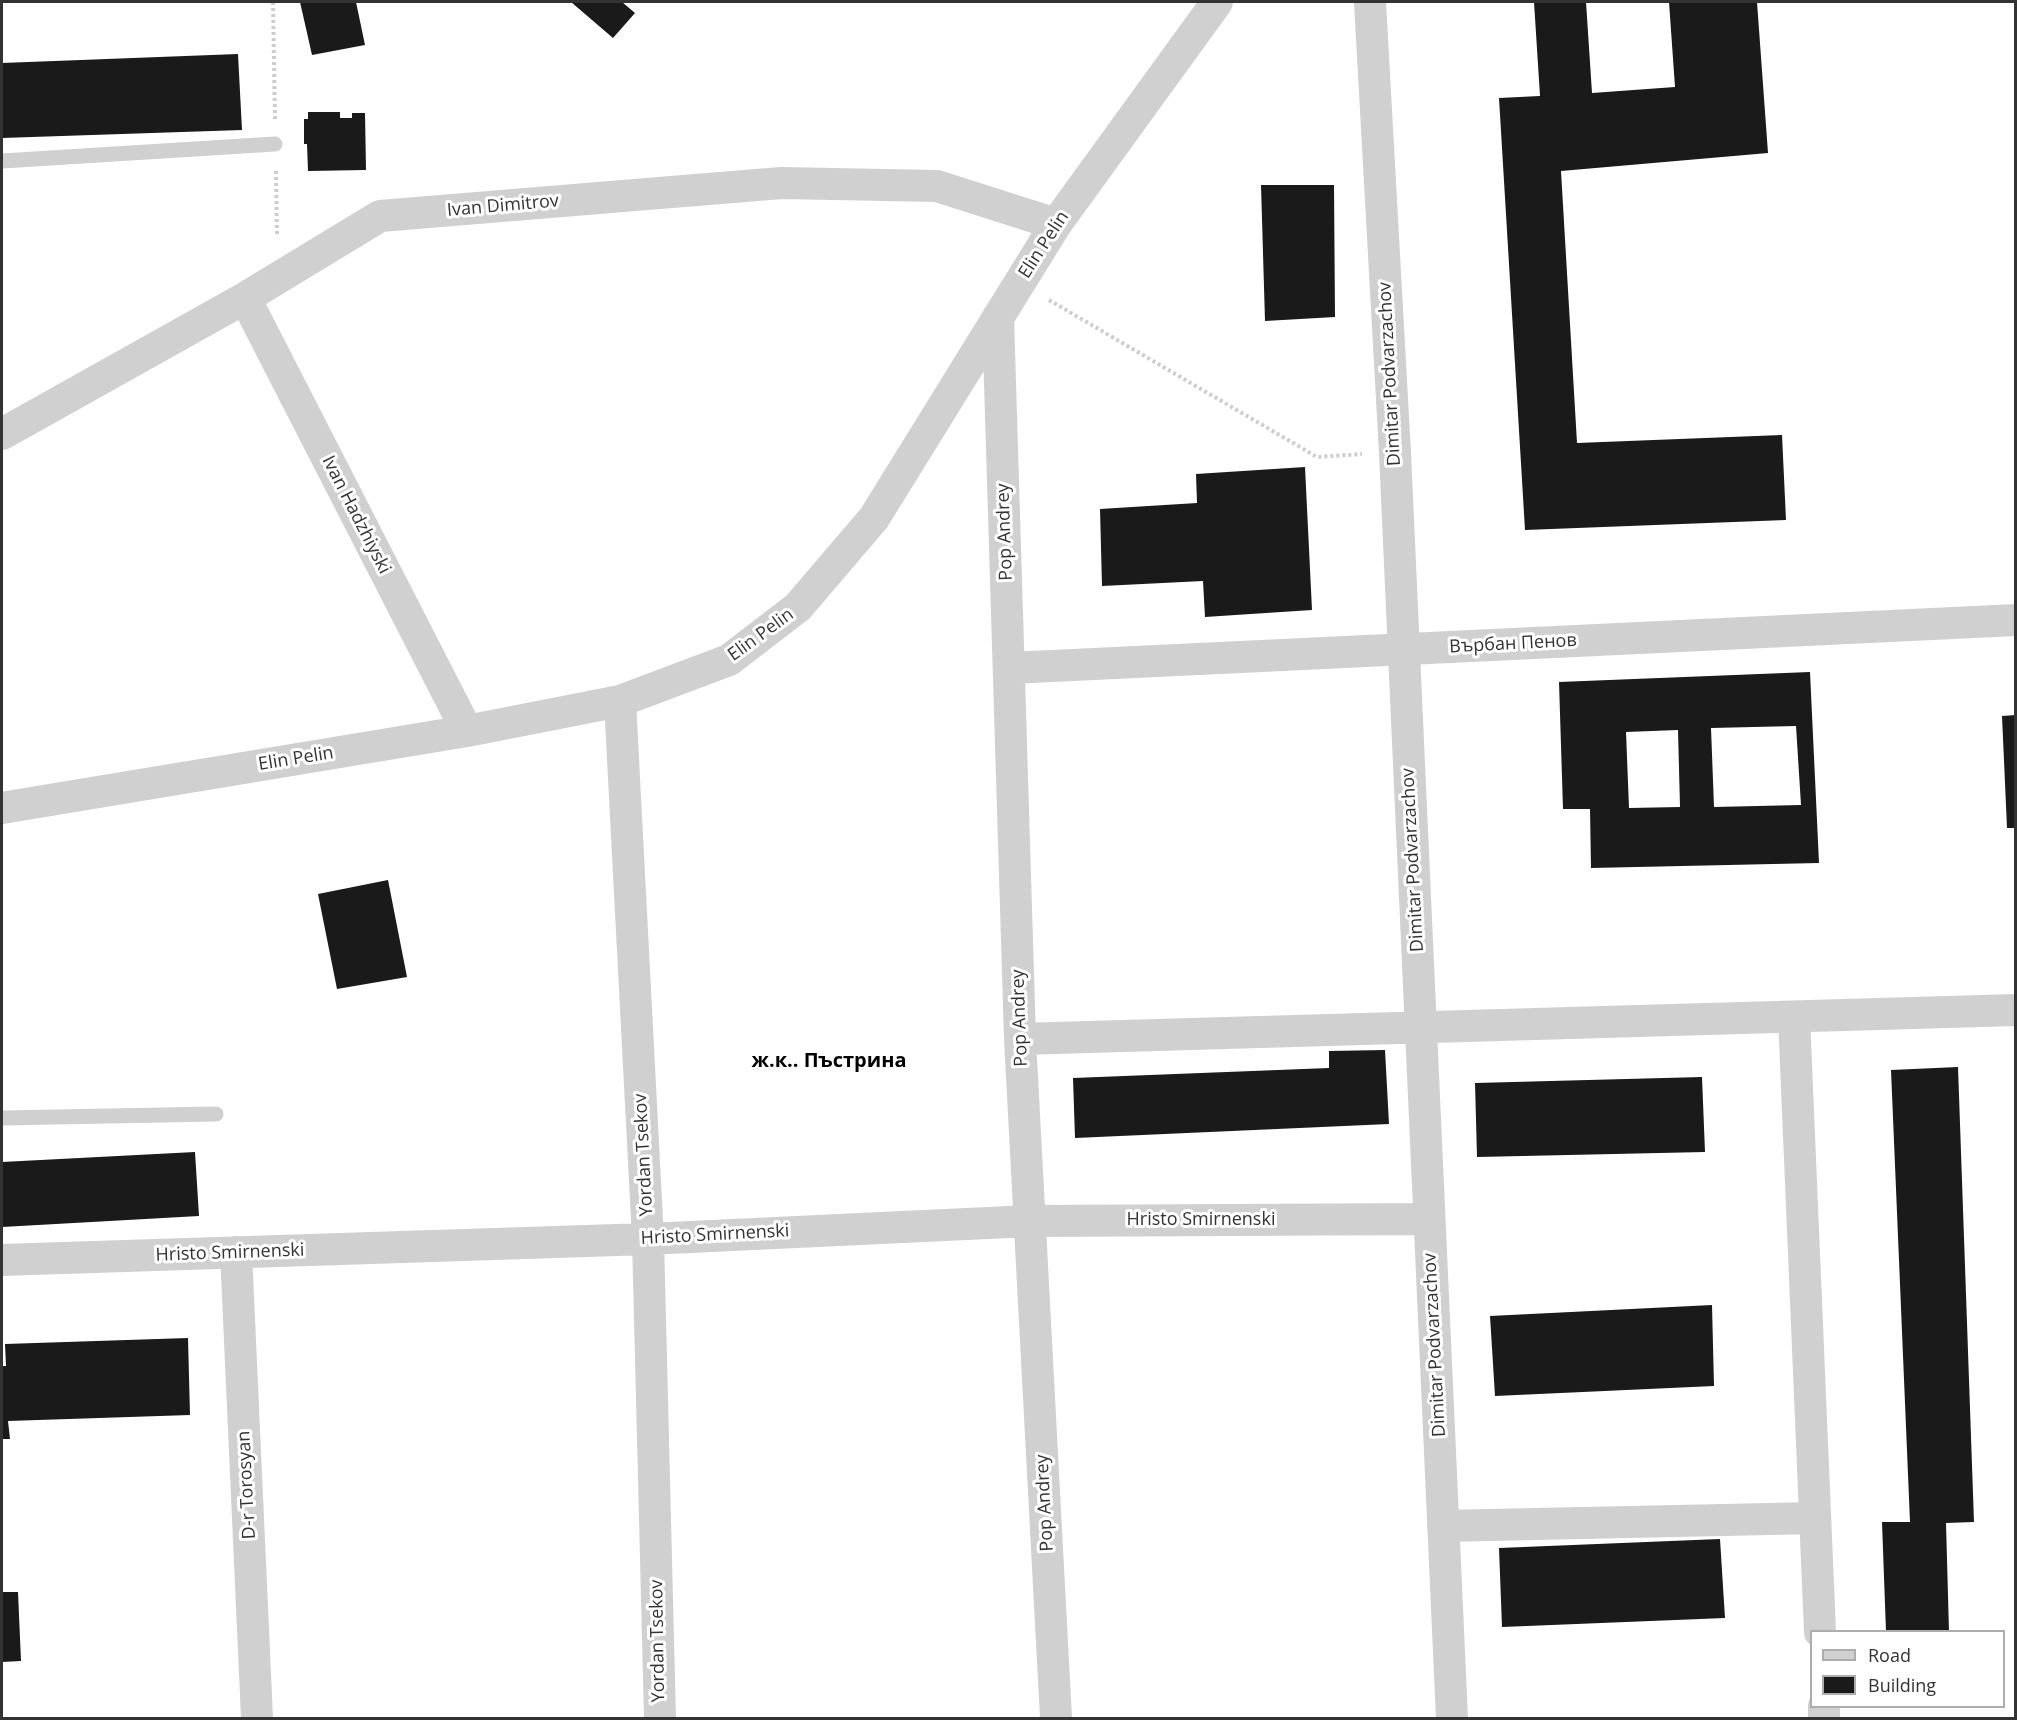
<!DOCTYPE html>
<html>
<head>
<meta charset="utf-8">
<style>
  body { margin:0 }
  #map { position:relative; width:2017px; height:1720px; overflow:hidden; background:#fff; font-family:"Open Sans",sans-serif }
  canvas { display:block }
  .frame { position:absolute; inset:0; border:3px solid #333; pointer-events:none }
  .legend { position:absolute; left:1810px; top:1630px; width:195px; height:78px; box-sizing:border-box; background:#fff; border:2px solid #adadad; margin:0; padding:8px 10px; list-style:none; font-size:18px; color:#333 }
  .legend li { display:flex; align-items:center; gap:12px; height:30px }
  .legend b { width:30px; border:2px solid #adadad }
</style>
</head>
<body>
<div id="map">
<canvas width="2017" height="1720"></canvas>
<div class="frame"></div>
<ul class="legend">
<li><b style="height:8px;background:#d0d0d0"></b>Road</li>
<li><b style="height:16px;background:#1a1a1a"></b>Building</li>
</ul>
</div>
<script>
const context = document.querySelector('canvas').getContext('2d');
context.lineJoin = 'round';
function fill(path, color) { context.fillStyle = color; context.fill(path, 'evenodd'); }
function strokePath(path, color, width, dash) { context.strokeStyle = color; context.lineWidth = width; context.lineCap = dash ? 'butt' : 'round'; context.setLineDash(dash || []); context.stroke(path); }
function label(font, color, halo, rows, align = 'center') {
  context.font = font + ' "Open Sans",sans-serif'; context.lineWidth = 6; context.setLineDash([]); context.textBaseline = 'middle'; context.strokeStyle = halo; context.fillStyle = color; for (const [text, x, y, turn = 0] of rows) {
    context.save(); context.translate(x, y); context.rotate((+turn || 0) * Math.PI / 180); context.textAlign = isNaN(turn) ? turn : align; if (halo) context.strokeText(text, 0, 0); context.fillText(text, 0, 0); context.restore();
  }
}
fill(new Path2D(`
  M300 2H356L365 45 312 55Z
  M571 2H622L635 13 613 38Z
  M1534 2H1586L1592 93 1675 87 1669 2H1757L1768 153 1561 171 1577 443 1782 435 1786 520 1525 530 1499 98 1540 96Z
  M238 54 242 130 2 138V63Z
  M308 112H340V118H352V113H365L366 170 308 171 307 144H304V119H308Z
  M1261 185H1334L1335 317 1265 321Z
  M1305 467 1312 610 1205 617 1203 581 1102 586 1100 509 1197 503 1196 474Z
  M1810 672 1819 863 1591 868 1590 809H1563L1559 682ZM1796 726 1801 805 1714 807 1711 728ZM1678 730 1680 807 1629 808 1626 732Z
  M2016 715V828H2007L2002 716Z
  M388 880 407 977 337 989 318 894Z
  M1385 1050 1389 1124 1075 1138 1073 1078 1329 1068V1051Z
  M1958 1067 1974 1522 1946 1523 1949 1632H1886L1882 1522H1910L1891 1070Z
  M1702 1077 1705 1152 1477 1157 1475 1083Z
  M195 1152 199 1216 2 1227V1162Z
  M1712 1305 1714 1386 1495 1396 1490 1316Z
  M188 1338 190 1415 8 1421 10 1439H2V1366H6L5 1344Z
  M1720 1539 1725 1618 1502 1627 1499 1548Z
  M2 1592H18L21 1661 2 1662Z`), '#1a1a1a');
strokePath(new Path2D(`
  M273 2 275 119
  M276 171 277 236
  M1049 300 1317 457 1362 454`), '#cdcdcd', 4, [3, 3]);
strokePath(new Path2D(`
  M2 161 275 144
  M2 1118 216 1114`), '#d0d0d0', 15);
strokePath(new Path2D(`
  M1370 2 1395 453 1452 1718
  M245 298 467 731
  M998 317 1020 1039 1056 1718
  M2 434 245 298 380 216 781 183 937 186 1056 224
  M1010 668 2016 620
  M620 701 648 1239 660 1718
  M2 808 467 731 620 701 729 660 798 607 874 518 1056 224 1217 2
  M1794 1017 1820 1632
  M1020 1039 2016 1010
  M236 1252 257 1718
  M2 1260 648 1239 1030 1221 1429 1219
  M1443 1526 1815 1518
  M1824 1706V1718`), '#d0d0d0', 32);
label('18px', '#333', '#fff', [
  ["Ivan Dimitrov",503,206,-5],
  ["Elin Pelin",1044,245,-57],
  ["Dimitar Podvarzachov",1390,374,-93],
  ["Ivan Hadzhiyski",356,515,63],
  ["Pop Andrey",1005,532,-92],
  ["Elin Pelin",761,635,-36],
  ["Върбан Пенов",1513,644,-3],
  ["Elin Pelin",296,759,-9],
  ["Dimitar Podvarzachov",1413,860,-93],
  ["Pop Andrey",1020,1018,-92],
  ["Yordan Tsekov",644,1155,-93],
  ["Hristo Smirnenski",1201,1220],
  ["Hristo Smirnenski",715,1235,-3],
  ["Hristo Smirnenski",230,1253,-2],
  ["Dimitar Podvarzachov",1435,1345,-93],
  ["D-r Torosyan",247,1485,-93],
  ["Pop Andrey",1045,1503,-93],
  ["Yordan Tsekov",658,1641,-91]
]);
label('bold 20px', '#000', '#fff', [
  ["ж.к.. Пъстрина",829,1061]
]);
</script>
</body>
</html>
